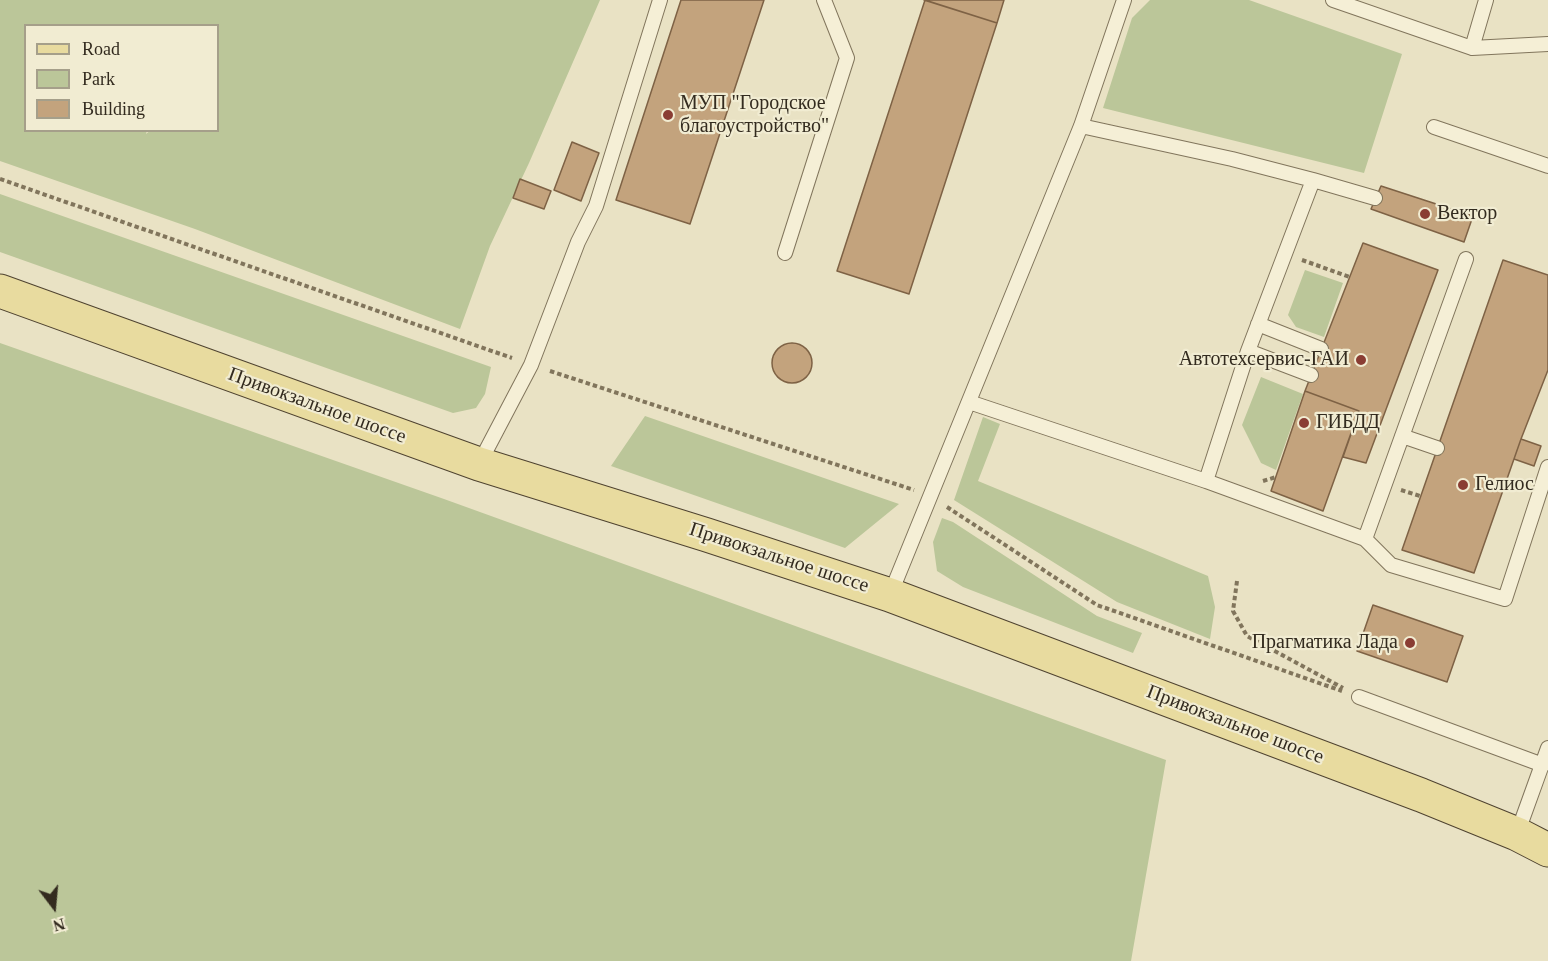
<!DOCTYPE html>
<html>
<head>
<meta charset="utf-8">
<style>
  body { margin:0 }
  #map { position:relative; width:1548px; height:961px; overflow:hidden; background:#e9e2c4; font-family:"Times New Roman",serif }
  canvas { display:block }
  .legend { position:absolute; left:24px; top:24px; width:195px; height:108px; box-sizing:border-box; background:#f1ecd2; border:2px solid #a59f8a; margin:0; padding:8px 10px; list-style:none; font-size:18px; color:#332b1f }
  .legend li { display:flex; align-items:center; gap:12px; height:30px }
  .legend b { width:30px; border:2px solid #a59f8a }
  .north { position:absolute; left:24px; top:877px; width:60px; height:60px; -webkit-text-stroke:4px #f1ecd2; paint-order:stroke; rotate:164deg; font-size:16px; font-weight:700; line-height:24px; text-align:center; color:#332b1f }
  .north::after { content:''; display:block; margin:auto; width:21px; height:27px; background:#332b1f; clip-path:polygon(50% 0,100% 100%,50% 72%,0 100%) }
</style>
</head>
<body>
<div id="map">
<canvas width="1548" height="961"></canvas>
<ul class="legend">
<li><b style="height:8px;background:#e8db9f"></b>Road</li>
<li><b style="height:16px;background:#bbc699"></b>Park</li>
<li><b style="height:16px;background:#c3a37d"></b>Building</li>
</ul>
<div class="north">N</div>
</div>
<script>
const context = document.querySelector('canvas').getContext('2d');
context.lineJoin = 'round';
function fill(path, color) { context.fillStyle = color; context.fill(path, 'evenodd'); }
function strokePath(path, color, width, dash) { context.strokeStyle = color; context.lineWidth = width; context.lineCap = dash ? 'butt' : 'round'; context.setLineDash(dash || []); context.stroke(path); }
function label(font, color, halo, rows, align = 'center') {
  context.font = font + ' "Times New Roman",serif'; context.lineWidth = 4.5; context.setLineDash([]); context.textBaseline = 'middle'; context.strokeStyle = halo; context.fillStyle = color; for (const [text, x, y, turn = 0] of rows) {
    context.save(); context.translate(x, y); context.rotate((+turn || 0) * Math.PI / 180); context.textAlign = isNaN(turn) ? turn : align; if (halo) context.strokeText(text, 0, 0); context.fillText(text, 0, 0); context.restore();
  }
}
fill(new Path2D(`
  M0 0H600L529 163 490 246 460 329 195 229 0 161ZM26 26H218V130H151L146 134 147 130H26Z
  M1150 0H1249L1402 54 1364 173 1103 108 1132 18Z
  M0 194 491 367 485 394 476 408 453 413 0 252Z
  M1305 270 1343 283 1324 337 1296 327 1288 315Z
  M0 343 444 499 1166 760 1131 961H0Z
  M1261 377 1303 394 1276 470 1261 463 1242 425Z
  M645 416 899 504 845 548 611 466Z
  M983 417 1000 424 978 481 1208 576 1215 607 1210 639 1117 602 954 500Z
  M942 518 953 522 1097 616 1142 633 1133 653 963 587 937 571 933 542Z`), '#bbc699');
const building = new Path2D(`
  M681 0H764L690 224 616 200Z
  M924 0H1004L997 23Z
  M925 0 997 23 909 294 837 271Z
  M572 142 599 153 581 201 554 190Z
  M520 179 551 191 544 209 513 198Z
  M1381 186 1473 216 1464 242 1371 209Z
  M1363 243 1438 270 1366 463 1343 457 1359 411 1305 391Z
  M1503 260 1548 275V370L1521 439 1474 573 1402 550Z
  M772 363a20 20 0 1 1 40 0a20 20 0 1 1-40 0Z
  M1305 391 1359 411 1323 511 1271 491Z
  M1521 439 1541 446 1534 466 1514 459Z
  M1373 605 1463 636 1447 682 1357 651Z`);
fill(building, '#c3a37d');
strokePath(building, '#7e6245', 1.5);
const lane = new Path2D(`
  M1333 0 1472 48 1548 44
  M1472 48 1486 0
  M1434 127 1548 166
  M1313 180 1375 198
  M785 253 847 58 824 0
  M1258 324 1321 349
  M1248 351 1311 375
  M969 402 1206 481 1248 351 1313 180 1232 159 1081 126
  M1402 436 1437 448
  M479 464 531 365 578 242 596 206 660 0
  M1206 481 1365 539 1391 565 1505 599 1548 467
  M1365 539 1466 259
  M890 595 1081 126 1124 0
  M1359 697 1543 765
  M1517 834 1548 748`);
const primary = new Path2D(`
  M0 291 479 464 707 535 890 595 1421 795 1517 834 1548 850`);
strokePath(lane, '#81755c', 16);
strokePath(primary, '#4f4330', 35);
strokePath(new Path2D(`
  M0 179 512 358
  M1302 260 1350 277
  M550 371 914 490
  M1263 481 1276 477
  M1401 490 1420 496
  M947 507 1097 605 1342 691
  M1237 581 1233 611 1247 636 1343 688`), '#81755c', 4, [4.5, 3]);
strokePath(lane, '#f5efd6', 14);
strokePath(primary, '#e8db9f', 33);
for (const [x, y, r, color] of [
  [668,115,6,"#8a3d33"],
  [1425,214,6,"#8a3d33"],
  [1361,360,6,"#8a3d33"],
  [1304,423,6,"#8a3d33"],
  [1463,485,6,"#8a3d33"],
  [1410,643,6,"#8a3d33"]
]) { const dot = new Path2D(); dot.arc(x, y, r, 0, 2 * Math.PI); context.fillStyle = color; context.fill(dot); strokePath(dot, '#f1ecd2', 2); }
label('20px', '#332b1f', '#f1ecd2', [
  ["МУП \"Городское",680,104],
  ["благоустройство\"",680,127],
  ["Вектор",1437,214],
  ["Автотехсервис-ГАИ",1349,360,"right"],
  ["ГИБДД",1316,423],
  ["Гелиос",1475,485],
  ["Прагматика Лада",1398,643,"right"]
], 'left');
label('20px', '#332b1f', '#f1ecd2', [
  ["Привокзальное шоссе",317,406,20],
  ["Привокзальное шоссе",779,558,18],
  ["Привокзальное шоссе",1235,725,21]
]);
</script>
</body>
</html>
